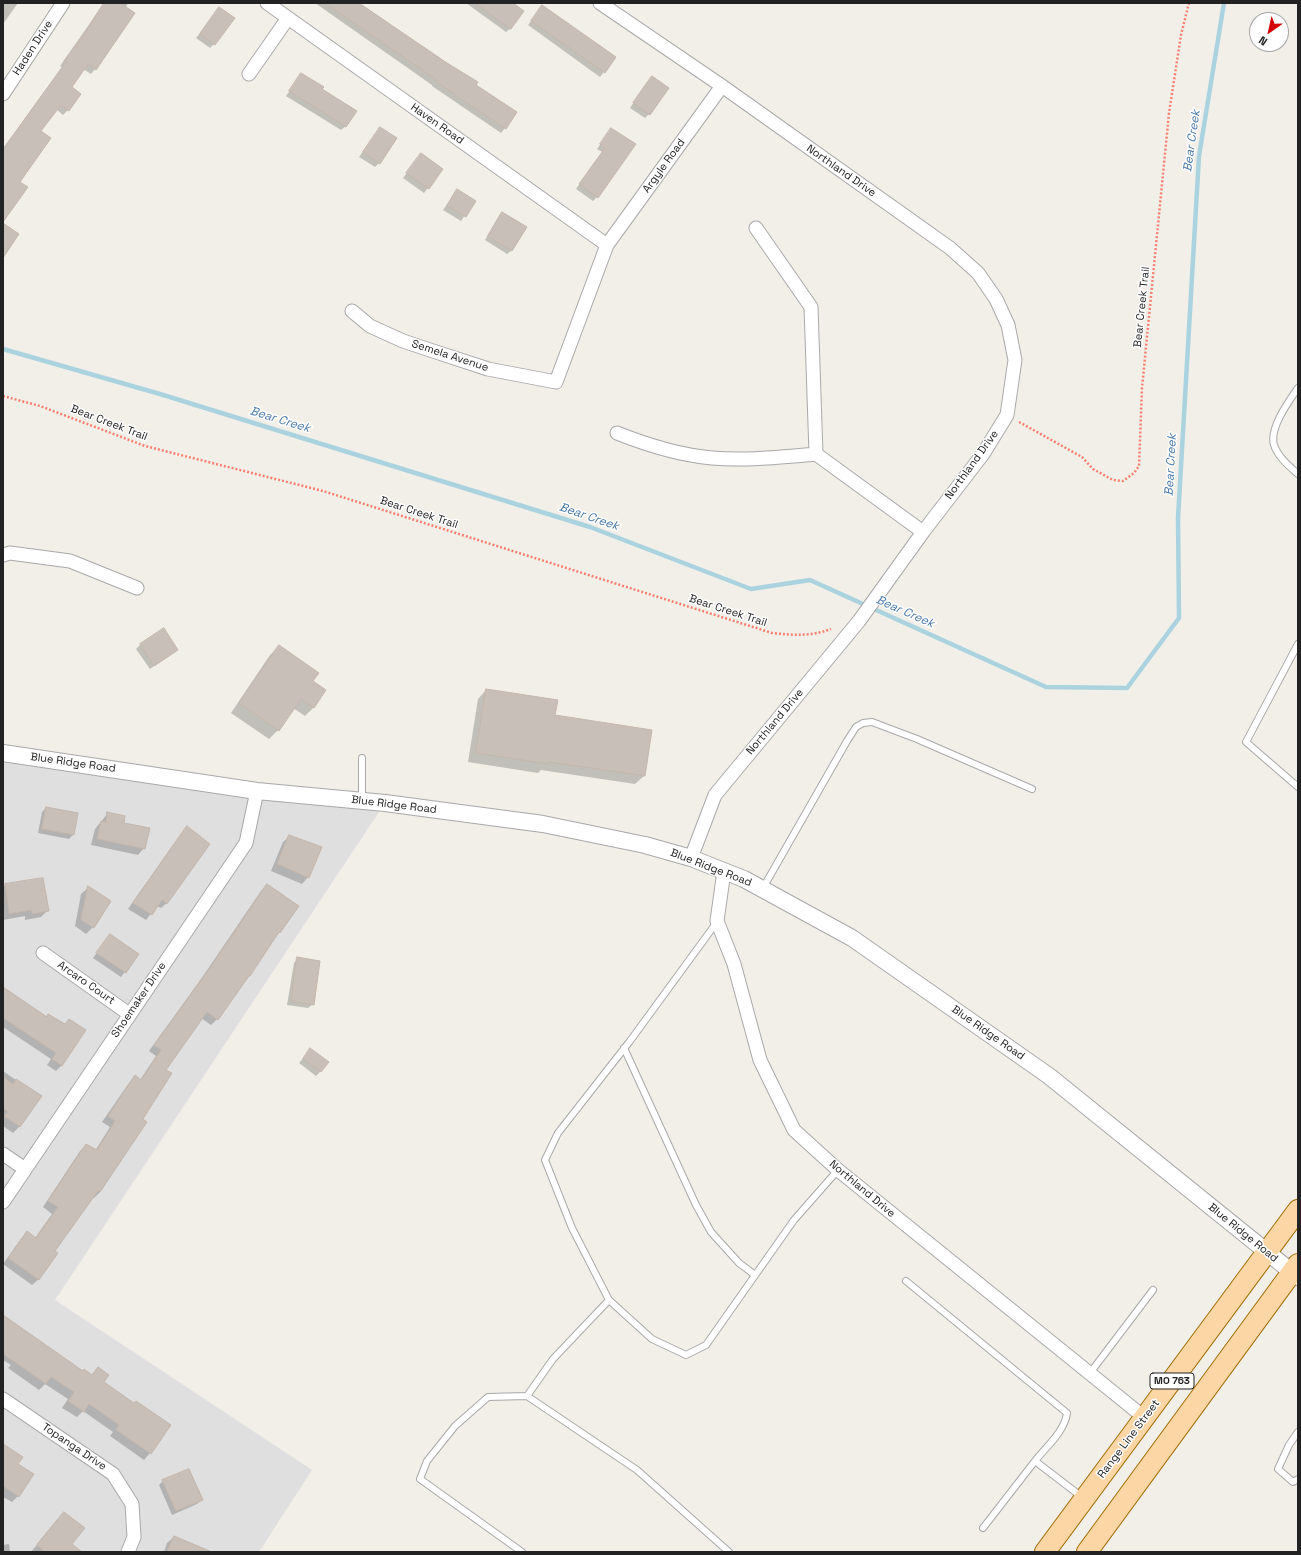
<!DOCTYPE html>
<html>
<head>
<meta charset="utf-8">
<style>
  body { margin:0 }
  #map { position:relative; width:1301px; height:1555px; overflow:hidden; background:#f2efe9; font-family:"Space Grotesk",sans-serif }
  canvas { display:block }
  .frame { position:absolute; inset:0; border:4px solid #222; pointer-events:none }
  .north { position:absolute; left:1249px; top:12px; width:40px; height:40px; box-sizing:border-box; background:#fff; border:1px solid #a7a7a7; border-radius:50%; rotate:214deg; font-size:11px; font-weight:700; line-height:16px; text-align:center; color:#222 }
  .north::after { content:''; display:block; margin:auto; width:14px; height:18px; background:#d40000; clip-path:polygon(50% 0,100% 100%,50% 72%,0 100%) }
</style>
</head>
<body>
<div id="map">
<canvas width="1301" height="1555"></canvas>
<div class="frame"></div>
<div class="north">N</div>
</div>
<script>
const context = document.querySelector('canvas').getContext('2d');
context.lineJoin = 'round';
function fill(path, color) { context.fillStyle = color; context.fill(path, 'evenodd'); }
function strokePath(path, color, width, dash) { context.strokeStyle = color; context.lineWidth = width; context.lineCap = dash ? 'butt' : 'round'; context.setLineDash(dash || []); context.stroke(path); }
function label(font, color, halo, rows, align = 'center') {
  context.font = font + ' "Space Grotesk",sans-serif'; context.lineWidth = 3; context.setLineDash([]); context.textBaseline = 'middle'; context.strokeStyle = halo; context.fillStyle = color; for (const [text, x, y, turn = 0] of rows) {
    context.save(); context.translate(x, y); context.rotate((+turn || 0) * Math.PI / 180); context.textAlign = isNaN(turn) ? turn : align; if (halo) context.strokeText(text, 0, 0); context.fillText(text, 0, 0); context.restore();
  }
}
fill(new Path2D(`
  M3 752 385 803 55 1300 312 1470 259 1552H3Z`), '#e0dfdf');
fill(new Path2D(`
  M3 3H18L3 24Z
  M104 3H128L95 69 91 74 83 69 71 87 68 110 63 115 56 109 40 131 19 182 3 213V149L62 67 60 66Z
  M315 3H358L447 64 475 85 505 128 501 133 432 86V85Z
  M466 3H511V28L506 32Z
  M542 7 615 58 600 77 528 25Z
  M219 8 214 44 210 48 196 38Z
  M302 74 321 89 346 126 341 130 286 96Z
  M648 81 649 114 645 118 630 108Z
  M380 128 379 163 375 167 359 157Z
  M611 129 597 197 593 201 576 189 602 152 597 149Z
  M421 155 442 170 424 193 403 178Z
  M457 190 475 201 461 221 443 210Z
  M502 214 512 250 507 254 485 240 498 218Z
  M140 645 177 650 150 669 136 649Z
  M279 647 314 707 305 716 293 708 278 730 269 739 231 713 270 655Z
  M486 690 554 716 644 776 635 784 541 770 538 773 468 762 478 699Z
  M46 808 73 835 69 839 38 833 42 812Z
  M108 813 123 823 144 848 138 855 91 845 95 829Z
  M188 827 167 903 161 908 157 906 146 920 128 909 182 833Z
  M290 836 308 877 302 884 271 871 283 842Z
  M5 885 47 911 41 917 25 920V916L3 920V887Z
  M267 885 298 906 217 1019 211 1025 201 1018 165 1070 142 1119 146 1122 100 1192 94 1198 93 1197 54 1252 39 1279 32 1285 3 1264 21 1239 27 1233 35 1238 52 1214 43 1207 80 1151 86 1145 95 1151 110 1127 102 1122 129 1083 135 1077 140 1080 156 1056 149 1051 201 979 261 891Z
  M88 888 93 927 86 934 75 926 81 894Z
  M110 936 137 955 121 977 93 958Z
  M298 958 313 1004 308 1008 287 1005 294 963Z
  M3 989 46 1017 49 1015 62 1065 56 1071 47 1065 51 1059 3 1027Z
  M310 1050 321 1071 316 1076 299 1063Z
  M3 1071 40 1097 19 1127 13 1133 3 1126Z
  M3 1317 83 1372 91 1376 98 1368 102 1382 150 1453 144 1460 110 1436 113 1432 83 1411 77 1417 62 1408 68 1399 45 1384 39 1390 8 1368 11 1365 3 1360Z
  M3 1452 17 1464 18 1496 12 1502 3 1497Z
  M163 1481 202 1499 197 1504 172 1515 159 1485Z
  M58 1519 75 1552H31Z
  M174 1537 204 1552H164L167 1543Z
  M9 1544 10 1552H3V1545Z`), '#0003');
strokePath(new Path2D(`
  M3 349 160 394 590 527 751 589 810 580 1046 687 1127 688 1179 618 1178 518 1199 156 1224 3`), '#aad3df', 4.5);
const building = new Path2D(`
  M104 3H120L135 13 96 70 88 64 72 87 81 94 69 111 61 105 41 131 51 138 20 182 28 187 3 222V149L66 62 64 61 83 36Z
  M325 3H359L447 63 478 82 476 85 517 112 506 129 435 81 436 80Z
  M475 3H513L524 11 511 29Z
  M542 5 616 57 605 73 531 21Z
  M219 7 235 18 215 45 200 34Z
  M301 73 324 87 322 89 357 111 346 127 289 91Z
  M652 76 669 88 650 115 633 103Z
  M380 127 397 138 380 164 363 152Z
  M611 128 636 144 598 198 579 184 605 148 600 144Z
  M421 153 443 169 429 189 406 173Z
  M457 189 476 201 466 217 447 206Z
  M502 212 527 227 512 251 488 236Z
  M3 223 19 234 3 258Z
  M164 628 178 650 154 666 140 644Z
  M279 645 319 673 313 681 326 690 314 708 301 699 279 731 239 703Z
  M486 689 558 700 555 715 652 730 645 776 549 762 548 764 476 753Z
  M46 807 78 813 74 835 42 829Z
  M107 812 125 816 124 823 150 828 145 849 97 839 101 821 106 822Z
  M187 826 210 844 167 904 162 900 152 915 133 903Z
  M289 835 322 847 309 878 277 864Z
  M43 878 49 911 32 914 31 910 9 914 5 884Z
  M267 884 299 906 280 933 279 932 250 976H249L218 1020 207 1012 166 1070 172 1073 143 1119 147 1122 100 1192 98 1191 55 1251 58 1253 39 1280 8 1258 27 1231 36 1238 58 1207 48 1201 86 1144 97 1150 115 1121 108 1116 135 1075 141 1080 161 1050 154 1045 207 972Z
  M88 886 111 901 94 928 81 920Z
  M110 934 139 954 126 973 96 953Z
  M297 957 320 961 314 1005 291 1001Z
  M3 987 47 1017 48 1014 65 1024 69 1019 86 1030 62 1066 52 1059 56 1053 3 1018Z
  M310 1048 329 1062 321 1072 303 1059Z
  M3 1077 13 1084 16 1079 42 1096 20 1127 4 1116 8 1112 3 1108Z
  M3 1315 83 1371 84 1369 92 1375 98 1367 109 1375 104 1382 134 1403 136 1401 171 1425 151 1454 116 1430 119 1425 89 1404 84 1412 68 1401 74 1392 51 1377 46 1384 3 1354Z
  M3 1444 23 1457 18 1464 34 1474 19 1497 3 1486Z
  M189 1469 203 1500 176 1511 162 1480Z
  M64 1512 85 1528 72 1544 82 1552H45L37 1545Z
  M174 1536 212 1552H167Z`);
fill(building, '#c7bfb8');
strokePath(building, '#c4b6ab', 1);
const service = new Path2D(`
  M1298 388C1289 401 1269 428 1274 445 1278 457 1289 466 1298 474
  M1298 644 1246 742 1298 787
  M362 800V758
  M763 888 847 741 856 727 863 723 872 722 917 739 1032 789
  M717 922 630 1041 558 1133 545 1160 572 1228 609 1300 652 1339 686 1355 706 1345 794 1220 838 1170
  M624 1048 696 1205 711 1232 739 1263 755 1275
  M906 1281 1067 1413C1065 1431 1046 1447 1035 1461
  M609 1300 553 1359 527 1396 637 1470 729 1552
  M1090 1373 1153 1290
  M1298 1432 1289 1445 1278 1469 1293 1482 1298 1479
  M983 1528 1035 1461 1082 1497
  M522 1552 420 1479 427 1461 455 1426 488 1397 527 1396`);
const minor = new Path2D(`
  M267 3 607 245
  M600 3 722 86 950 248 978 273 996 299 1008 325 1015 360 1007 415 983 454 923 532 859 621 715 795 691 858
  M249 74 288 18
  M3 94 63 3
  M756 228 811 307 816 454
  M352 311 370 326 403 341 430 350 488 369 556 382 607 245 722 86
  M617 433C647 445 679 455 712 458 746 461 782 457 816 454L923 532
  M3 555 10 553 70 561 137 588
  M724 871 717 921 734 964 760 1060 794 1130 838 1170 1145 1418
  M43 953 129 1014
  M3 1154 25 1169
  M3 1202 246 843 257 791
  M3 1399 113 1474 132 1504 134 1537 128 1552`);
const tertiary = new Path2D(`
  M3 753 257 791 385 803 543 824 645 845 691 858 744 879 852 938 1049 1076 1298 1277`);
const primary = new Path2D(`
  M1045 1552 1298 1210
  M1087 1552 1298 1264`);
strokePath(service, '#a9a9a9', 8);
strokePath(minor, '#a9a9a9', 15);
strokePath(tertiary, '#a9a9a9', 18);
strokePath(primary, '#a06b00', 22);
strokePath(new Path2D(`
  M3 396 40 406 145 446 323 491 772 633C794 635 809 637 831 629
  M1019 422 1082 457 1093 469 1113 480 1123 481 1134 473 1139 466 1142 388 1169 113 1181 35 1189 3`), '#fa8072', 2.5, [2, 2]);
strokePath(service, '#fff', 6);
strokePath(minor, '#fff', 13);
strokePath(tertiary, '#fff', 16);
strokePath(primary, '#fcd6a4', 20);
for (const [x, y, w] of [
  [1172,1381,44]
]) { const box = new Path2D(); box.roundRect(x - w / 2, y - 8, w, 16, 3); context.fillStyle = '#fff'; context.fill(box); strokePath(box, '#222', 1); }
label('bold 10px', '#222', null, [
  ["MO 763",1172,1381]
]);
label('11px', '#222', '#fff', [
  ["Haden Drive",33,48,-57],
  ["Haven Road",437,124,35],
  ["Argyle Road",664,166,-54],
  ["Northland Drive",841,171,35],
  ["Bear Creek Trail",1142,307,-84],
  ["Semela Avenue",450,356,18],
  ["Bear Creek Trail",109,423,21],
  ["Northland Drive",972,465,-54],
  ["Bear Creek Trail",419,513,18],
  ["Bear Creek Trail",728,611,18],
  ["Northland Drive",775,722,-50],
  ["Blue Ridge Road",73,763,8],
  ["Blue Ridge Road",394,805,7],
  ["Blue Ridge Road",711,868,21],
  ["Arcaro Court",86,983,35],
  ["Shoemaker Drive",139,1000,-56],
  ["Blue Ridge Road",988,1033,35],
  ["Northland Drive",862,1189,40],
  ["Blue Ridge Road",1243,1233,39],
  ["Range Line Street",1129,1439,-53],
  ["Topanga Drive",74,1447,34]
]);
label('italic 12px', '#4a7aab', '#fff', [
  ["Bear Creek",1192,141,-82],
  ["Bear Creek",280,420,17],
  ["Bear Creek",1171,465,-87],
  ["Bear Creek",589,517,19],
  ["Bear Creek",905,612,24]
]);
</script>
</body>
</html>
